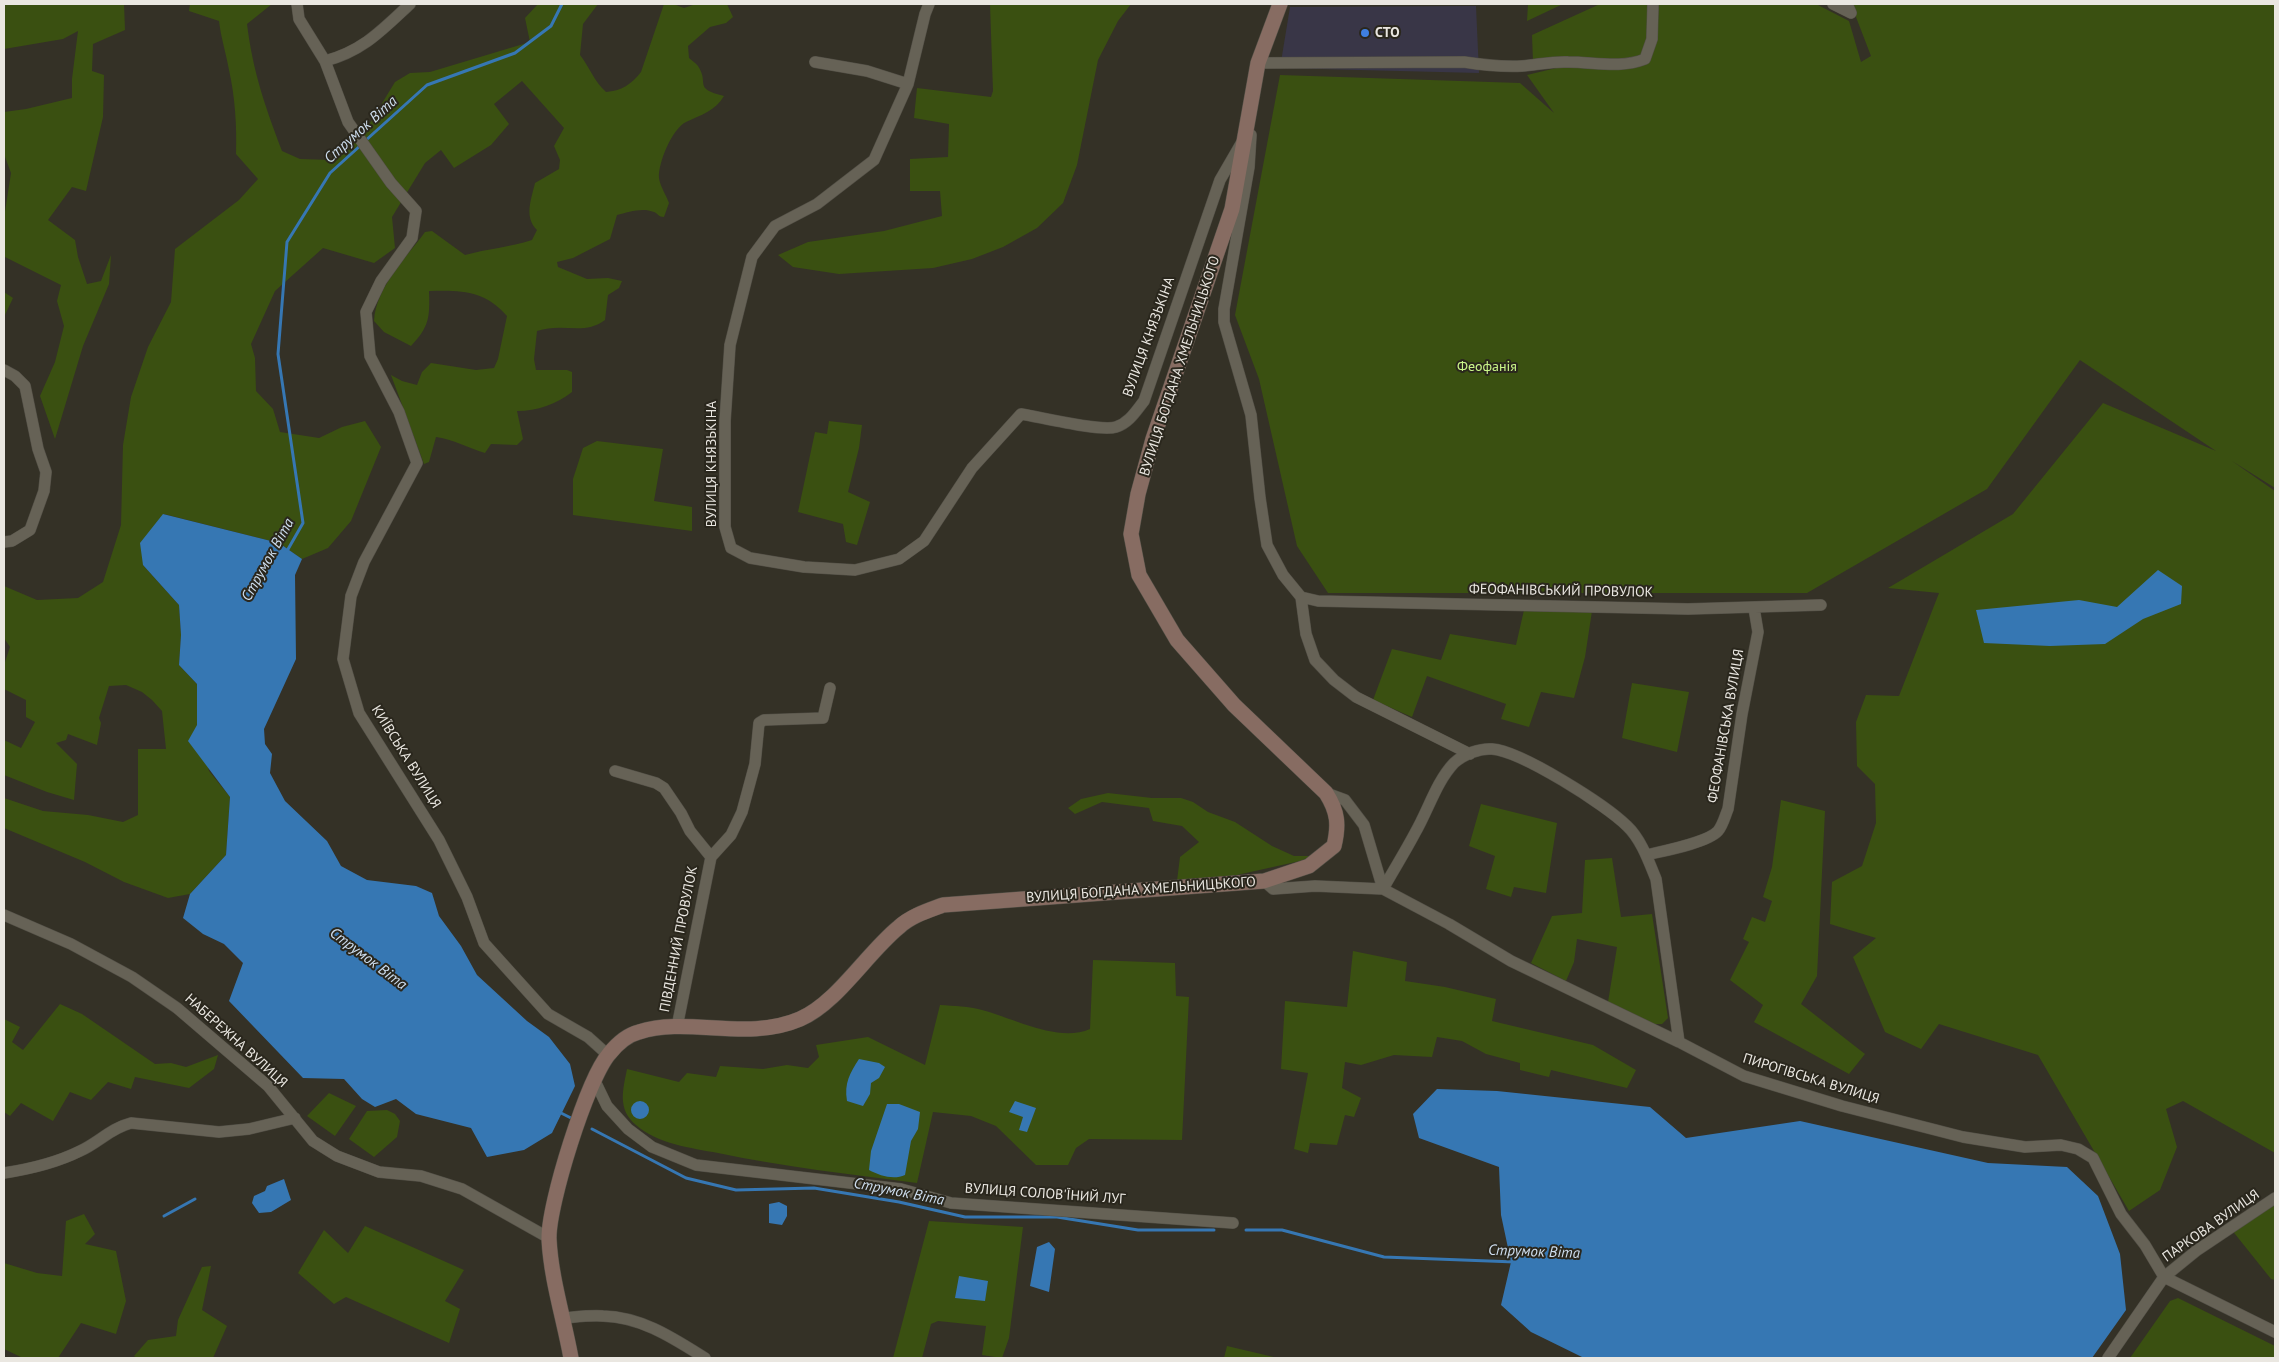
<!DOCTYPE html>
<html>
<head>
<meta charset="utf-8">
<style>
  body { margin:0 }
  #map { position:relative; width:2279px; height:1362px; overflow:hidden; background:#343126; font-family:"PT Sans",sans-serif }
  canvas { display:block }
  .frame { position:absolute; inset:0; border:5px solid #eae7e1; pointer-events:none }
</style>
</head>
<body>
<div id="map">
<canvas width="2279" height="1362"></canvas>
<div class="frame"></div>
</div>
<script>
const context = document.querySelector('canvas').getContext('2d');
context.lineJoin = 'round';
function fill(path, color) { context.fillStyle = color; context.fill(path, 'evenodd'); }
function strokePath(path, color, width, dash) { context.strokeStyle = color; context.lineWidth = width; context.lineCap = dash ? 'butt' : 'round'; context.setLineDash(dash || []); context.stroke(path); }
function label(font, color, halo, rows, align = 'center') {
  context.font = font + ' "PT Sans",sans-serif'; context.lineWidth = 4; context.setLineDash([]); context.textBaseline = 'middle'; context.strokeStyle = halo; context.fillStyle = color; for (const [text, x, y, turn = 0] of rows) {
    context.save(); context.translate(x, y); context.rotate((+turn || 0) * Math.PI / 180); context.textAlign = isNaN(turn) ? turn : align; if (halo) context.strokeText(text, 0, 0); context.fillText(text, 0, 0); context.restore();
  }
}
fill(new Path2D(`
  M1476 6 1479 73 1280 68 1290 7Z`), '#393647');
fill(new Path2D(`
  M4 4H124L125 30 93 44 92 71 104 75 103 117 86 191 72 187 48 220 75 240 78 257 87 284 101 281 111 255 109 284 83 346 55 439 40 396 55 362 64 326 57 301 61 285 5 257 4 259V218L11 173 4 154V112L26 109 72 98V79L78 31 63 39 4 49Z
  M190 4H272L247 24C253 72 265 106 282 151L300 159 331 160 370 123 395 82 410 73 430 72 530 42 525 18 538 4H598L583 24 580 55C590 68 594 81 606 92 621 91 632 84 641 72L664 4H673L684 8 696 4H727L733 17 726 23 710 27 688 46 689 58C692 61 696 63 698 66 710 84 692 88 724 96 715 111 701 115 686 122 672 129 658 163 659 178 660 186 666 195 669 203L664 217C658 217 659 214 654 212 643 207 628 212 617 215L610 239 573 258 557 262 558 267 587 279 608 278 622 281 619 288 608 295 605 320C584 336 563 322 537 331L534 359 536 370H567L572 372V392C557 404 537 411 517 411L523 439 517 445 491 444 485 453C468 448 455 440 436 437L429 462 424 464 391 375 402 381 417 385 422 372 431 363 476 370 494 368 498 359 507 316C485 290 460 290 429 291 430 318 429 327 411 346L384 332 374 321C376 287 406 258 425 232L432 231 465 255C487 249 510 247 532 240L537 230C524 217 531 200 535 183L559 169 560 160 554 146 564 128 522 81 494 104 509 124 491 145 454 168 441 150 425 163 392 217 395 248 374 263 323 248 275 291 251 344 255 358 256 391 273 409 280 432 319 438 342 427 365 421 381 447 351 521 328 548 302 559 279 543 164 514 154 526 143 565 179 605 181 635 179 665 197 684V725L209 771 230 797 226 855 190 894 168 898 124 882 85 862 4 828V798L43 811 88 815 123 822 138 815V749H166L162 711 152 700 142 692 126 685 109 686 99 718 101 723 97 745 68 734 66 740 56 743 77 764 74 800 47 792 4 775V740L21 748 35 722 26 717V700L4 689V665L10 647 4 638V586L37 600 78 598 103 582 121 525 123 445 131 397 148 347 171 302 175 249 239 200 258 179 236 154C237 126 235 97 229 70 226 53 221 38 219 21L189 11Z
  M990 4H1131L1118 21 1098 60 1077 165 1063 203 1037 228 1003 247 972 259 933 268 839 274 793 267 778 255 808 242 884 231 942 216 940 191H910V159L948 157 949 124 914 118 917 88 991 97 993 91Z
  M1528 4H1563L1527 21Z
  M1600 4H1816L1849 21 1861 62 1871 56 1851 4H2275V488L2232 461 2275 491V1153L2183 1101 2166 1109 2177 1147 2160 1190 2129 1211 2038 1055 1939 1024 1921 1049 1885 1032 1853 957 1876 938 1830 924 1832 882 1862 866 1876 823 1875 784 1857 766 1856 722 1866 695 1899 696 1939 593 1888 588 2013 514 2103 403 2216 451 2080 360 1987 489 1807 593H1328L1297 546 1259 379 1235 315 1280 75 1520 83 1554 113 1527 75 1577 63 1533 61 1532 35Z
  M4 292 13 298 4 317Z
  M829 421 862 425 859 448 848 492 870 502 857 545 846 542 843 524 798 512 815 432 827 434Z
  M597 441 663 449 654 501 692 507V531L573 515V479L583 448Z
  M1524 610 1592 611 1585 657 1574 698 1541 692 1529 727 1501 719 1506 704 1427 676 1412 717 1373 700 1392 649 1441 660 1450 634 1516 645Z
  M1632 683 1689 692 1677 752 1622 738Z
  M1108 793 1152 798H1181L1193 802 1208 812 1235 822 1272 846 1294 856H1312L1300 861 1219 879 1177 881 1180 857 1199 842 1182 826 1153 821 1149 808 1102 802 1075 814 1068 808 1081 799Z
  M1781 800 1825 811 1817 976 1801 1004 1865 1054 1849 1074 1754 1022 1763 1005 1730 980 1749 942 1743 939 1752 917 1765 922 1772 901 1763 897 1772 867Z
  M1481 804 1557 823 1546 893 1514 887 1511 897 1486 889 1495 856 1469 846Z
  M1612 858 1621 917 1652 914 1668 1018 1662 1024H1649L1608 1002 1617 947 1577 939 1574 962 1566 981 1531 963 1552 916 1582 913 1585 860Z
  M1353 951 1407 962 1405 981 1445 987 1496 999 1492 1021 1593 1045 1636 1070 1627 1088 1551 1070 1549 1077 1520 1070V1063L1486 1054 1462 1041 1437 1037 1432 1057 1394 1055 1361 1065 1345 1062 1342 1088 1361 1098 1354 1117 1345 1115 1337 1145 1310 1143 1308 1153 1294 1149 1308 1073 1281 1069 1285 1001 1347 1007Z
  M1093 960 1175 963 1176 996 1189 997 1182 1140 1089 1139 1076 1148 1068 1165H1036L996 1126 971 1116 933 1112 917 1183C850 1174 784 1167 718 1153 691 1148 658 1144 636 1125 617 1109 623 1090 627 1069L679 1082 687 1073 716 1077 720 1066 763 1069 787 1065 808 1068 819 1057 816 1045 868 1037 925 1065 940 1005C954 1006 969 1006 982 1010 1013 1018 1058 1043 1090 1029Z
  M60 1004 82 1014 155 1064 171 1063 186 1067 218 1055 214 1069 189 1088 135 1077 131 1089 108 1082 91 1100 70 1092 53 1121 21 1103 10 1116 4 1112V1019L20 1027 12 1042 23 1050Z
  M329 1093 356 1106 335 1136 307 1116Z
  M387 1110 395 1114 400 1121 397 1137 374 1157 349 1139 367 1111Z
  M2275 1198V1280L2271 1279 2231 1229Z
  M84 1214 95 1234 85 1244 116 1251 126 1301 116 1334 81 1323 58 1358H23L4 1349V1263L37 1273 62 1276 66 1221Z
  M929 1221 1023 1227 1009 1338 1002 1358 982 1355 986 1326 938 1321 931 1324 922 1358H893Z
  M365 1226 464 1270 445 1301 460 1309 449 1343 346 1297 334 1304 298 1273 324 1230 348 1253Z
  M211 1266 202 1310 227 1326 213 1358H137L134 1356 148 1340 176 1336 178 1320 202 1267Z
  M2178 1298 2275 1346V1358H2130L2170 1301Z
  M1227 1346 1278 1358H1224Z`), '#3a5011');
fill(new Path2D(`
  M163 514 279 543 302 559 295 575 296 659 264 729 265 744 272 754 270 773 285 801 327 841 341 866 367 880 416 886 432 893 439 916 461 946 477 975 527 1021 549 1037 570 1064 575 1086 552 1133 524 1150 487 1157 471 1128 416 1114 396 1099 375 1107 362 1099 344 1079 303 1078 229 1001 243 963 224 944 203 934 183 918 190 894 226 855 230 797 188 741 197 725V684L179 665 181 635 179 605 143 565 140 543Z
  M2158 570 2182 586 2181 604 2143 619 2105 644 2050 646 1984 643 1976 610 2079 600 2117 607Z
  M859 1059 879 1063 885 1067 879 1078 871 1083 870 1094 863 1106 847 1101C844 1083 850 1073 859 1059Z
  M1437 1089 1497 1091 1650 1107 1686 1138 1800 1121 1988 1163 2067 1167 2098 1196 2120 1254 2126 1310 2092 1358H1584L1531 1332 1501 1305 1511 1262 1501 1215 1499 1167 1419 1138 1413 1114Z
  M631 1110a9 9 0 1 1 18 0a9 9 0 1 1-18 0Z
  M1015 1101 1036 1108 1027 1132 1019 1130 1023 1117 1009 1112Z
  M887 1104H899L920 1112 918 1129 911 1141 905 1175C894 1180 880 1176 869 1170L871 1151Z
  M284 1179 291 1200 271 1212 259 1213 252 1203 254 1196 265 1191 267 1186Z
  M779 1202 787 1206V1216L782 1225 769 1223V1204Z
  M1049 1242 1055 1249 1049 1292 1030 1286 1037 1247Z
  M959 1276 988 1281 985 1301 955 1298Z`), '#3677b3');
strokePath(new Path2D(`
  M365 141 427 85 515 53 551 26 562 4
  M287 551 303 523 278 354 287 242 330 173 361 145
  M559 1112 571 1118
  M592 1129 686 1178 736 1190 814 1188 899 1202 965 1217H1057L1138 1230H1214
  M164 1216 195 1199
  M1246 1230H1282L1384 1257 1515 1262`), '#3677b3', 3);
const street = new Path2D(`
  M297 4 299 19 325 61 348 122 391 183 416 211 412 238 381 281 366 312 370 356 399 412 417 463 364 562 351 596 343 659 359 713 439 840 467 897 484 943 548 1014 588 1037 608 1055
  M929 4 925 14 908 84 874 160 817 204 775 226 752 257 730 345 725 421V527L731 548 750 558 804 567 855 570 899 559 924 541 972 468 1021 414C1040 417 1100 432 1116 427 1129 423 1136 411 1144 401L1220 180 1242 142
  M1833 4 1851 13 1847 4
  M325 61C363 51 382 30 410 4
  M815 62 867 71 908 84
  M1258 63 1464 62C1483 65 1502 67 1522 66 1537 65 1553 61 1568 62 1595 62 1620 69 1645 59L1652 39 1653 4
  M1251 135 1249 167 1224 309V322L1251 415 1260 498 1267 545 1283 575 1301 597 1306 634 1315 660 1334 680 1356 697 1470 754
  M4 370 15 376 25 386 38 449 46 472 44 491 30 530 12 541 4 542
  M1301 597 1318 601 1688 609 1821 605
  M615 771 656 783 664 788 681 813 690 831 711 857
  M1326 793 1345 800 1364 825 1383 889 1449 924 1511 961 1679 1042 1744 1076 1842 1106 1963 1137 2025 1147 2061 1145 2078 1149 2093 1158 2121 1214 2145 1245 2164 1277 2275 1332
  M1646 855C1663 851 1707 843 1718 831 1723 825 1725 816 1728 809L1742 714 1758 632 1754 608
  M1264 881 1273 889 1315 886 1383 889C1393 871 1405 852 1415 833 1428 811 1436 782 1454 763 1464 754 1480 748 1492 749 1521 751 1606 805 1627 826 1641 839 1649 862 1656 879L1679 1042
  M4 915 71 944 132 977 177 1008 268 1086 313 1141 337 1156 379 1172 421 1176 462 1189 549 1238
  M677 1027 711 857 731 835 742 812 755 764 759 723 764 720 823 718 830 688
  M594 1079 607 1106 628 1129 652 1147 696 1165 901 1189 951 1203 1233 1223
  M4 1173C30 1169 56 1163 80 1151 98 1143 111 1128 131 1123L219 1132 249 1129 295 1118
  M564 1318C576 1317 590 1315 603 1316 642 1317 673 1338 705 1358
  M2108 1358 2164 1277 2196 1251 2275 1198`);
const secondary = new Path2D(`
  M571 1358C564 1319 551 1279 549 1239 548 1205 587 1080 609 1054 617 1044 627 1035 639 1032 688 1016 747 1042 800 1019 837 1003 867 953 899 927 911 916 927 911 943 905L1264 881 1309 866 1334 846C1339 825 1338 812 1326 793L1234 705 1177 640 1139 575 1131 534 1138 494 1153 439 1232 209 1258 63 1280 4`);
strokePath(street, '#524f46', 12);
strokePath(secondary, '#524f46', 16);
strokePath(street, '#666256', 11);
strokePath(secondary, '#876c62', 15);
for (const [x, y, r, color] of [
  [1365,33,5,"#3f7fe0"]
]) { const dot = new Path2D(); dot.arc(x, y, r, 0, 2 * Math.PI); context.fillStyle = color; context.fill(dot); strokePath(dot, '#2a271d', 2); }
label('bold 14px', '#eae7e1', '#2a271d', [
  ["СТО",1375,33]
], 'left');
label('14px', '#eae7e1', '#2a271d', [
  ["ВУЛИЦЯ КНЯЗЬКІНА",1149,337,-70],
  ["ВУЛИЦЯ БОГДАНА ХМЕЛЬНИЦЬКОГО",1180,366,-72],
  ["ВУЛИЦЯ КНЯЗЬКІНА",712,464,-90],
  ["ФЕОФАНІВСЬКИЙ ПРОВУЛОК",1561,591,1],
  ["ФЕОФАНІВСЬКА ВУЛИЦЯ",1726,726,-80],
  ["КИЇВСЬКА ВУЛИЦЯ",406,757,58],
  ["ВУЛИЦЯ БОГДАНА ХМЕЛЬНИЦЬКОГО",1141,890,-4],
  ["ПІВДЕННИЙ ПРОВУЛОК",679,939,-79],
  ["НАБЕРЕЖНА ВУЛИЦЯ",236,1041,42],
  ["ПИРОГІВСЬКА ВУЛИЦЯ",1811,1079,17],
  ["ВУЛИЦЯ СОЛОВ'ЇНИЙ ЛУГ",1045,1194,4],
  ["ПАРКОВА ВУЛИЦЯ",2211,1226,-35]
]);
label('14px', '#caf689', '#2a271d', [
  ["Феофанія",1487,367]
]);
label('italic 15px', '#cedeef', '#2a271d', [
  ["Струмок Віта",361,130,-42],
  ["Струмок Віта",268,560,-61],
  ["Струмок Віта",368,959,37],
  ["Струмок Віта",899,1192,11],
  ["Струмок Віта",1534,1252,2]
]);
</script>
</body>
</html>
